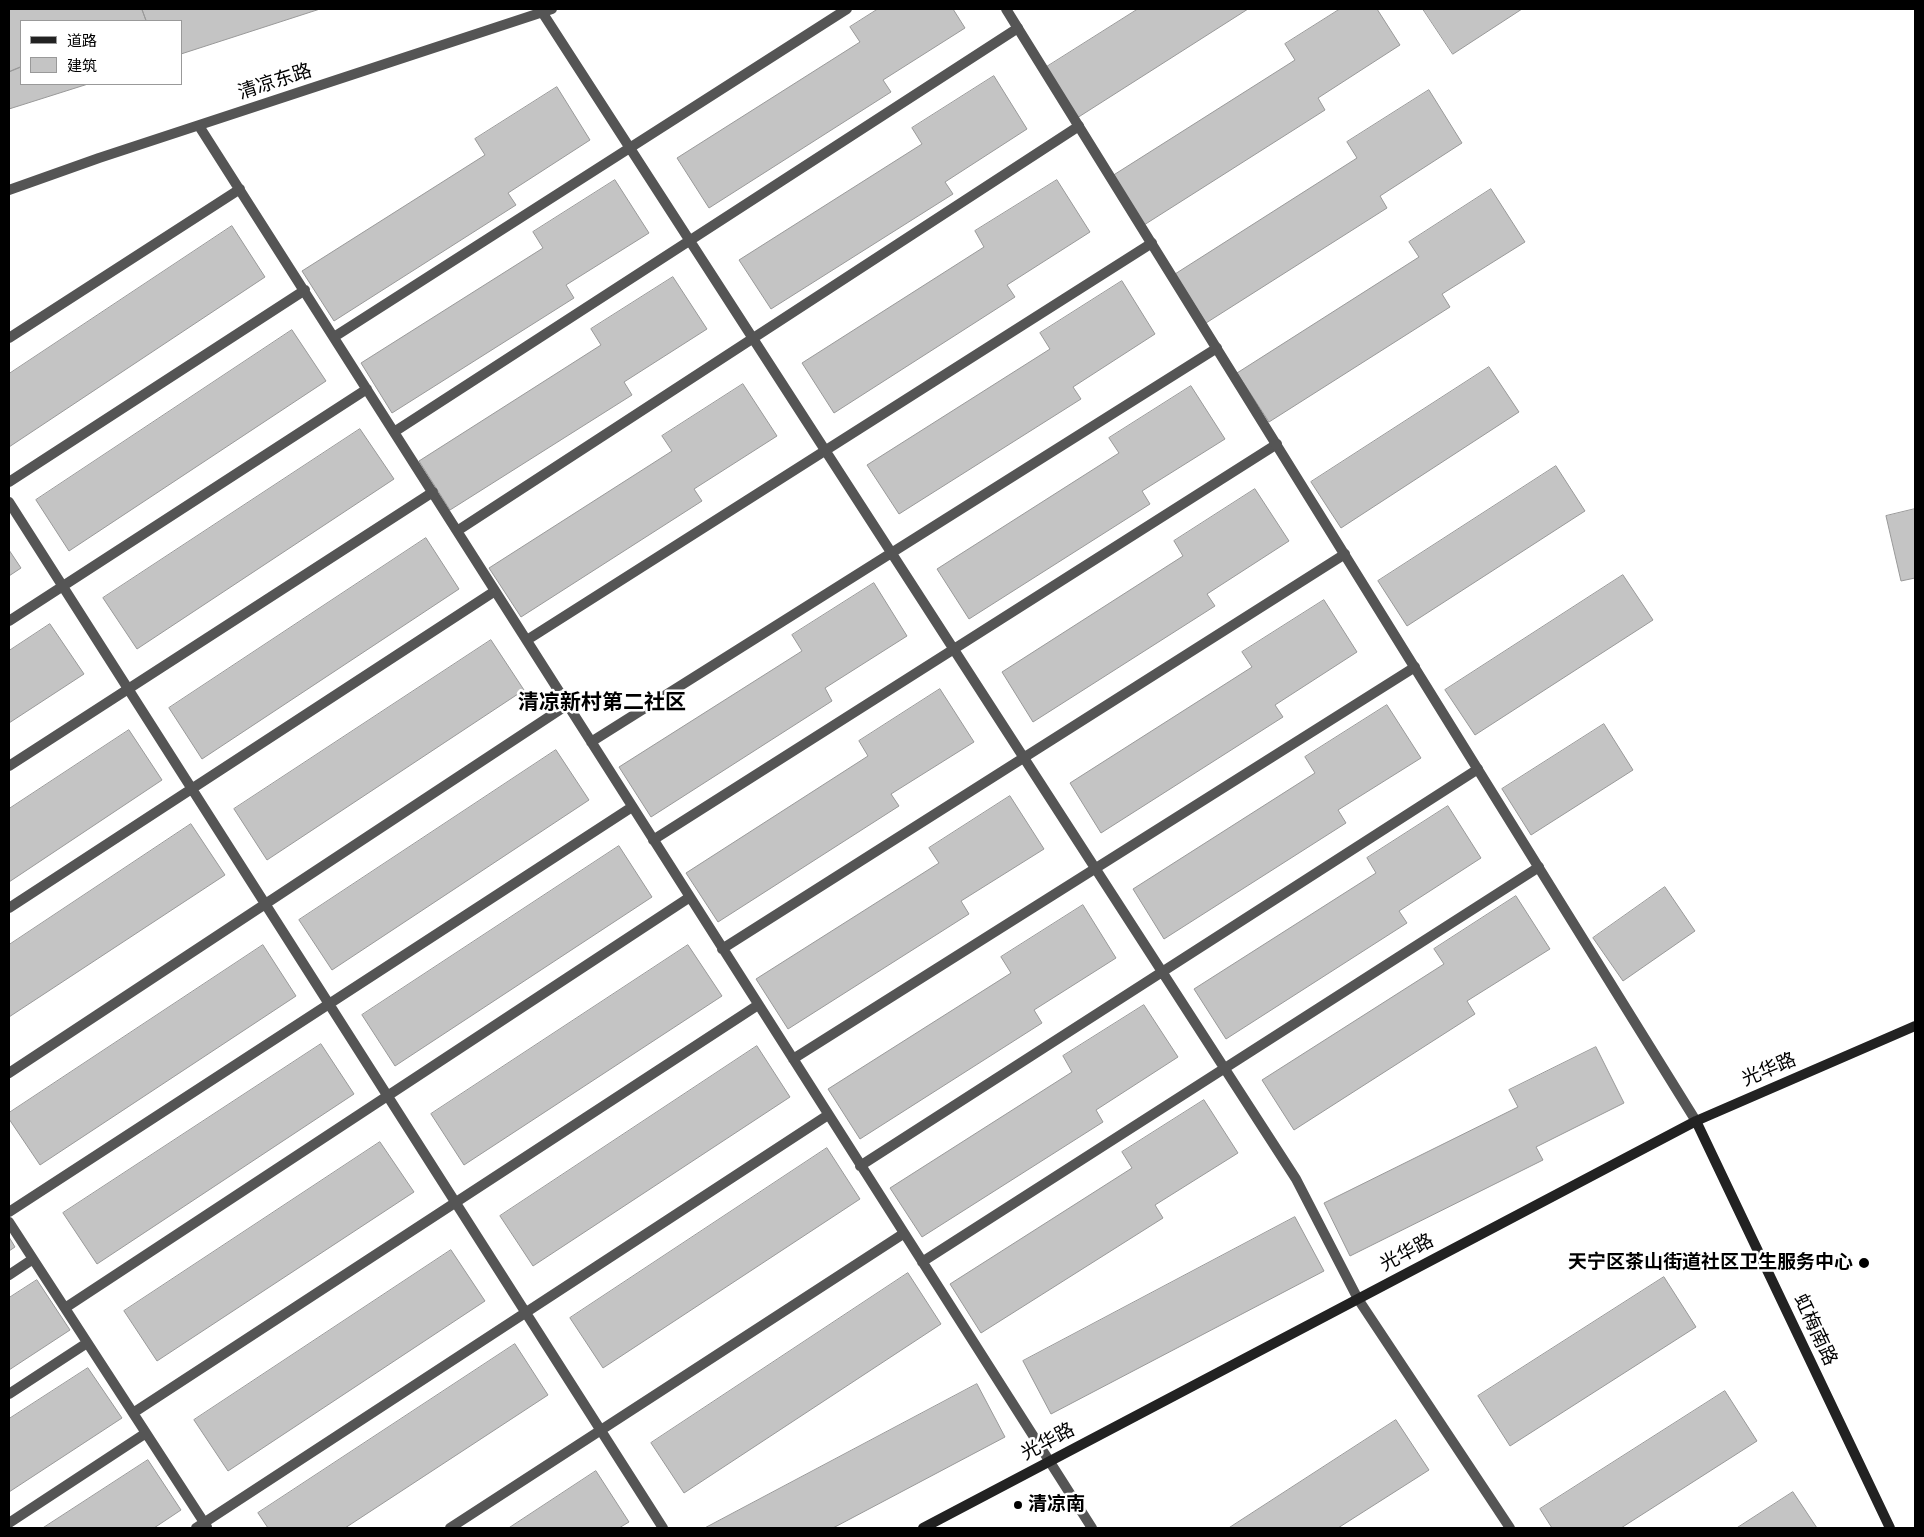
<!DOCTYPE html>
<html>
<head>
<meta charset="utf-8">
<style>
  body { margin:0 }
  #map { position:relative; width:1924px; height:1537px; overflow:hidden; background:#fff; font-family:Karla,"Noto Sans SC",sans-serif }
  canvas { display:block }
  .frame { position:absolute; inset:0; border:10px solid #000; pointer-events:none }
  .legend { position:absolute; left:20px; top:20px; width:162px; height:65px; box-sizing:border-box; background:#fff; border:1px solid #999; margin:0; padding:6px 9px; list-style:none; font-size:15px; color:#000 }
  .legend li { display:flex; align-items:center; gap:10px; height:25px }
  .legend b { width:25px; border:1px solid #999 }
</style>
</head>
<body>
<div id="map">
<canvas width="1924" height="1537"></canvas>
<div class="frame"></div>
<ul class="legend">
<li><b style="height:6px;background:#222"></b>道路</li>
<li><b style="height:14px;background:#c4c4c4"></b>建筑</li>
</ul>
</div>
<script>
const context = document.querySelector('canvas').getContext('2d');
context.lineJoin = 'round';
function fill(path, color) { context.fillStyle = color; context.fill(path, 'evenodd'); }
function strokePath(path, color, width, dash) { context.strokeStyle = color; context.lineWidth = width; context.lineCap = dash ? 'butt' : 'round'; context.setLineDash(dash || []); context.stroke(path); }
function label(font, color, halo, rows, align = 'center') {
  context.font = font + ' Karla,"Noto Sans SC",sans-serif'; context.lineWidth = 5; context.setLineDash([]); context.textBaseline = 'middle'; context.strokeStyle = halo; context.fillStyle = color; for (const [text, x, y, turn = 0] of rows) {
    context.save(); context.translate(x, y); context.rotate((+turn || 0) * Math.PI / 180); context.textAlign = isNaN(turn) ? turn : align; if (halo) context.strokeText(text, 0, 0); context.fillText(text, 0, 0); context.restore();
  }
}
const building = new Path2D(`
  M9 9H142L146 21H21V67L9 72Z
  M142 9H320L181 54V21H145H146Z
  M878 9H953L965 28 883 80 891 92 709 208 677 158 860 42 850 27Z
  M1138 9H1248L1077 118 1045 68Z
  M1340 9H1377L1400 45 1318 98 1325 110 1144 225 1112 176 1295 60 1285 44Z
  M1423 9H1522L1453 54Z
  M21 67V84H88L9 109V72Z
  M994 76 1027 129 945 182 953 194 771 309 739 260 922 144 912 128Z
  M557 87 590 140 508 193 516 205 334 321 302 271 485 155 475 139Z
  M1429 90 1462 143 1380 196 1387 208 1206 323 1175 274 1357 158 1347 142Z
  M615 180 649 233 566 285 574 298 392 413 361 363 543 248 533 232Z
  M1057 180 1090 232 1007 285 1015 297 834 413 802 363 984 247 975 231Z
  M1491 189 1525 242 1442 294 1450 307 1269 422 1237 373 1419 257 1409 242Z
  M232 226 265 277 9 447V374Z
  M673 277 707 329 624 382 632 395 450 510 419 461 601 345 591 329Z
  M1122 281 1155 334 1073 387 1081 399 899 514 867 465 1050 349 1040 333Z
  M292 330 326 381 69 551 36 500Z
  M1489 367 1519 412 1341 528 1311 482Z
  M743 384 777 436 694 489 702 501 521 617 489 568 672 451 662 436Z
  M1191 386 1225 439 1142 491 1150 504 969 619 937 569 1119 453 1109 438Z
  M360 429 394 479 137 649 103 598Z
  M1556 466 1585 511 1407 626 1378 581Z
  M1255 489 1289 541 1207 594 1215 606 1033 722 1002 672 1183 556 1174 541Z
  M1915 509V578L1901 581 1886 516Z
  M426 538 459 589 202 759 169 708Z
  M9 550 21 568 9 576Z
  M1623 575 1653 620 1475 735 1445 690Z
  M874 583 907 636 825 688 832 701 651 817 619 767 802 651 792 635Z
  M1324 600 1357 652 1275 705 1283 717 1101 833 1070 783 1252 667 1242 652Z
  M50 624 84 674 9 723V651Z
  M491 640 524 690 267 860 234 809Z
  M940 689 974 742 891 794 899 806 718 922 686 873 868 756 859 741Z
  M1387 705 1421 758 1338 810 1346 823 1164 939 1133 889 1315 773 1305 757Z
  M1604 724 1633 770 1531 835 1502 789Z
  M129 730 162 780 9 882V809Z
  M556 750 589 800 332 970 299 920Z
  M1010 796 1044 849 961 901 969 914 788 1029 756 979 939 863 929 848Z
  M1448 806 1481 858 1399 911 1407 923 1226 1039 1194 989 1376 873 1367 858Z
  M191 824 225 875 9 1017V945Z
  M619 846 652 897 395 1066 362 1015Z
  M1665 887 1695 931 1623 981 1593 938Z
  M1516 896 1550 949 1467 1001 1475 1014 1294 1130 1262 1080 1444 964 1434 949Z
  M1083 905 1116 958 1034 1010 1042 1023 860 1139 828 1089 1011 973 1001 957Z
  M263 945 296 996 40 1165 9 1119V1113Z
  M688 945 722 996 464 1165 431 1114Z
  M1144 1005 1178 1057 1096 1110 1103 1122 922 1237 890 1188 1072 1072 1063 1056Z
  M321 1044 354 1094 97 1264 63 1213Z
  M757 1046 790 1097 533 1266 500 1216Z
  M1596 1047 1624 1103 1536 1147 1543 1160 1350 1256 1324 1203 1518 1107 1509 1090Z
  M1204 1100 1238 1153 1155 1205 1163 1218 981 1333 950 1284 1132 1168 1122 1152Z
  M380 1142 414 1192 157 1361 124 1311Z
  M827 1148 860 1199 603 1368 570 1318Z
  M1295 1217 1324 1271 1051 1414 1023 1361Z
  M9 1237 15 1247 9 1251Z
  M451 1250 485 1301 228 1471 194 1420Z
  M908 1273 941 1324 684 1493 651 1443Z
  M1664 1277 1696 1327 1510 1446 1478 1396Z
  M37 1280 70 1330 9 1370V1298Z
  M515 1344 548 1395 345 1528H268L258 1513Z
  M88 1368 122 1418 9 1492V1419Z
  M977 1384 1005 1437 833 1528H705Z
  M1725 1391 1757 1441 1621 1528H1552L1540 1509Z
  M1396 1420 1429 1470 1338 1528H1229Z
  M148 1460 181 1510 154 1528H43Z
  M596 1471 629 1522 619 1528H509Z
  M1793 1492 1817 1528H1737Z`);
fill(building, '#c4c4c4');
strokePath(building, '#999', 1);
strokePath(new Path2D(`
  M542 12 1296 1179 1358 1299 1510 1528
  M199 126 1092 1528
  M334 337 847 9
  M9 338 240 189
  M394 432 1018 28
  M9 482 305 290
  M9 502 663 1528
  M457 531 1079 126
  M9 621 367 389
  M527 640 1152 243
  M591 742 1217 348
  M9 766 433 492
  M653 840 1277 444
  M9 908 495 591
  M722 949 1345 554
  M793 1059 1415 667
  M9 1073 567 705
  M860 1166 1478 769
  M9 1212 632 807
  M9 1222 207 1527
  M922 1262 1539 867
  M9 1275 33 1259
  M65 1308 690 897
  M9 1394 87 1343
  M133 1413 758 1005
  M9 1523 146 1433
  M196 1528 828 1115
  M450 1528 903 1234`), '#555', 10);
strokePath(new Path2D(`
  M1006 9 1696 1121
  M9 190 99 158 552 9`), '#555', 10);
strokePath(new Path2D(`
  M1696 1121 1890 1528
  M923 1528 1696 1121 1915 1026`), '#222', 10);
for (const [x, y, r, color] of [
  [1864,1263,6,"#000"],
  [1018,1505,5,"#000"]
]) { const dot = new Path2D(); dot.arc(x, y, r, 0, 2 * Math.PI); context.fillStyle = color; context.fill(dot); strokePath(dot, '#fff', 2); }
label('19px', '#000', '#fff', [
  ["清凉东路",275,82,-18],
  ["光华路",1769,1070,-23],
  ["光华路",1407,1253,-28],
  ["虹梅南路",1815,1330,65],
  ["光华路",1048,1442,-28]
]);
label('bold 19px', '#000', '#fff', [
  ["天宁区茶山街道社区卫生服务中心",1853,1263],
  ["清凉南",1028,1505,"left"]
], 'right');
label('bold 21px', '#000', '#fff', [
  ["清凉新村第二社区",602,703]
]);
</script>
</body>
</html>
